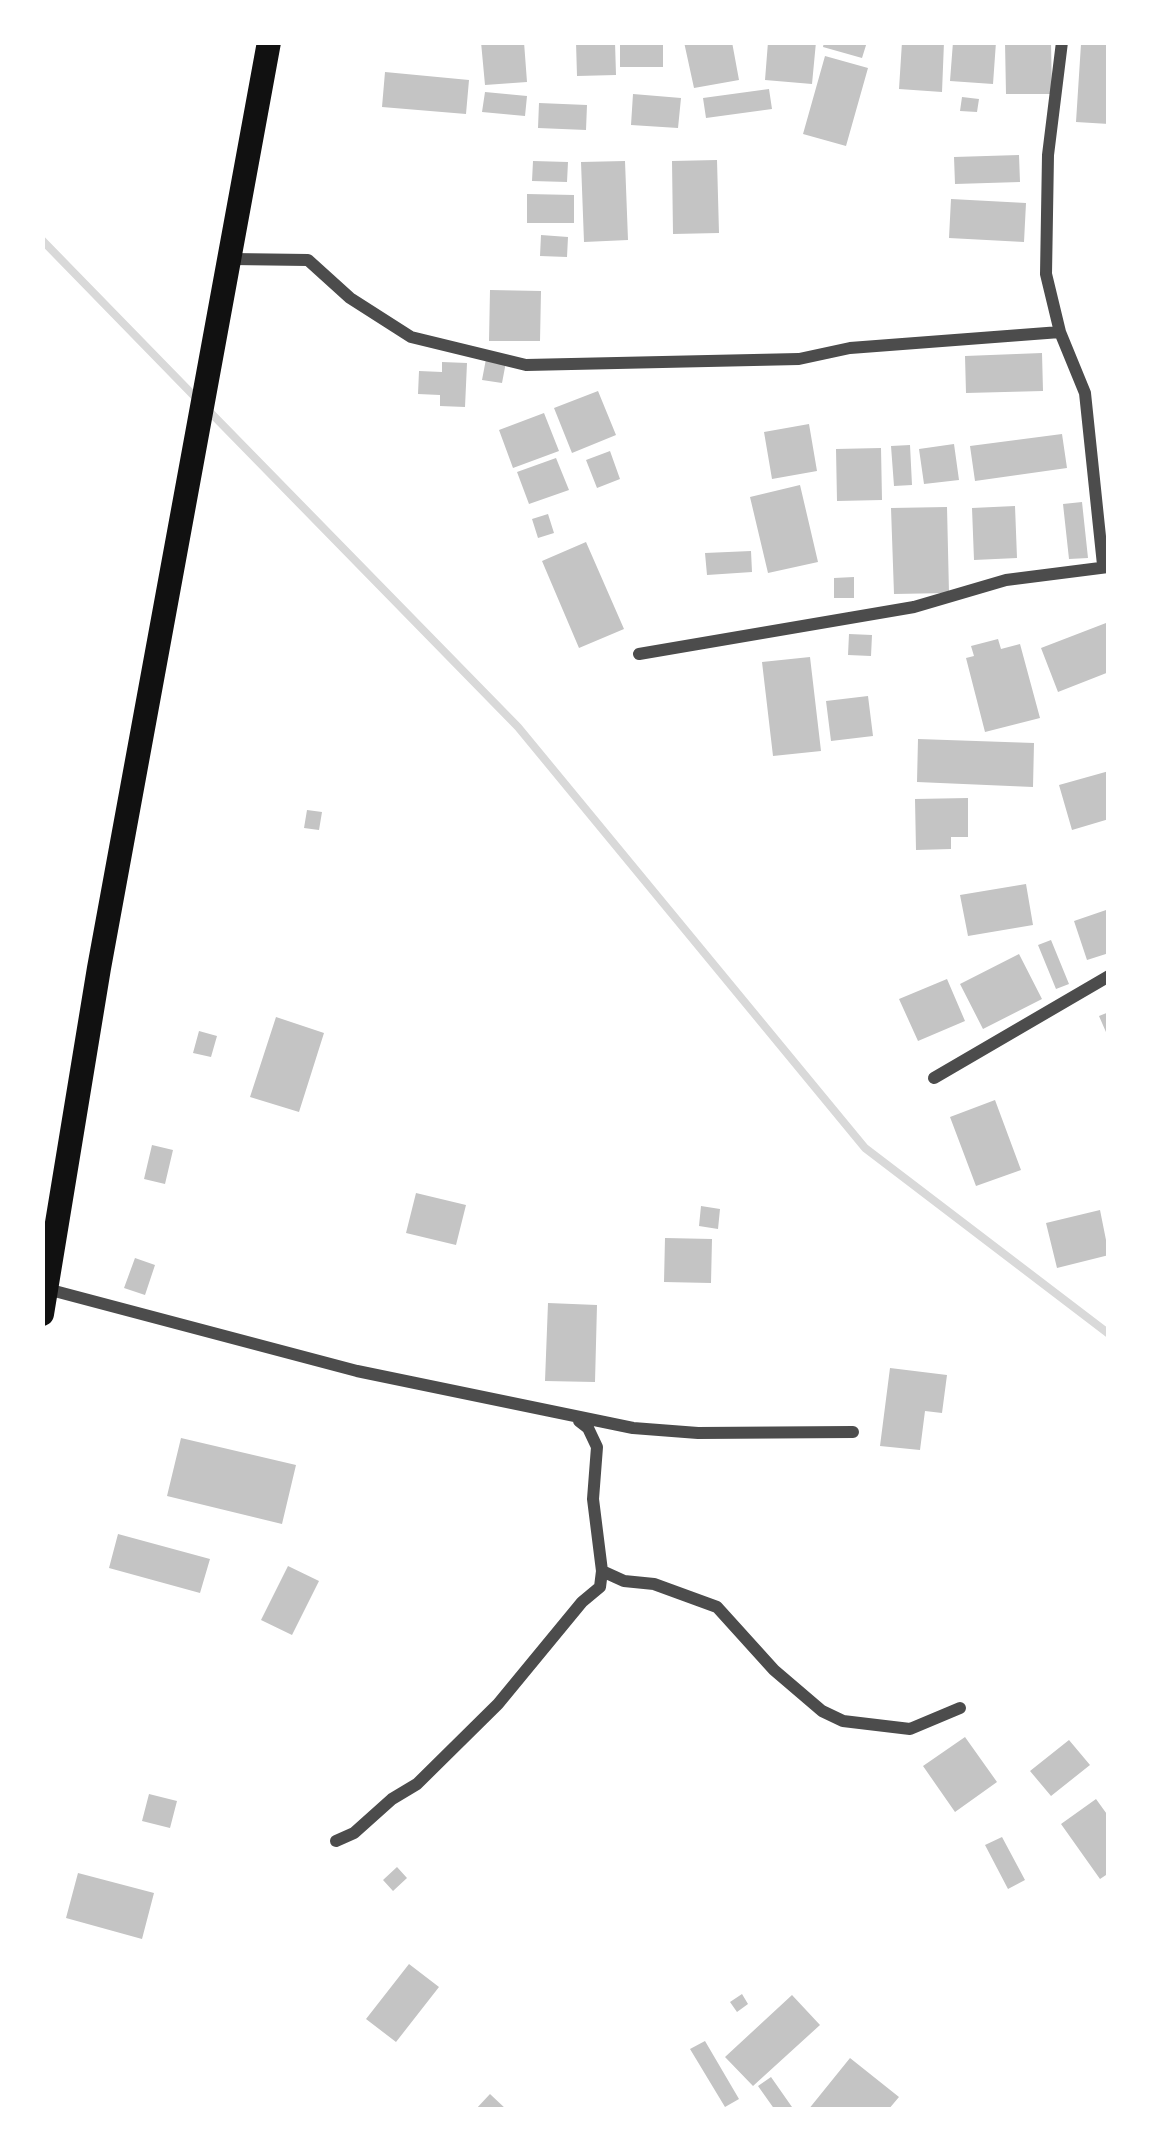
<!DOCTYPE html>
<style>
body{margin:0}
#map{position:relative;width:1151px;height:2152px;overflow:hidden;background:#fff;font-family:Ubuntu,sans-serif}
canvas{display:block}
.frame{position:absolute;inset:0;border:45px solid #fff;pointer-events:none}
</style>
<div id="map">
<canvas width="1151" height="2152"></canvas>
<div class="frame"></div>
</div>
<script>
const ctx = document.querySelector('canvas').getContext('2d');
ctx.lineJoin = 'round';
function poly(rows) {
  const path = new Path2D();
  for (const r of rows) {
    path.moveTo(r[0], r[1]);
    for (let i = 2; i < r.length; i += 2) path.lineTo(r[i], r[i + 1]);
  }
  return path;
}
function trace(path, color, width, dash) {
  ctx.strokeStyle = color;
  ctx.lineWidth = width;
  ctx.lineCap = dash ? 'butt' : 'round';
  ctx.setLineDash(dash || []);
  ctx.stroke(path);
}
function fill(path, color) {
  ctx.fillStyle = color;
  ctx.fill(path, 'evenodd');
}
trace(poly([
 [42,240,196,398],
 [207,409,518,727,865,1148,1109,1334]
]), '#d9d9d9', 8);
fill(poly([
 [481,42,524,42,527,82,485,85],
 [576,42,615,42,616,75,577,76],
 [620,42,663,42,663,67,620,67],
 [684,42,732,42,739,80,694,88],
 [768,42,816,42,812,84,765,80],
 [824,42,867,42,862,58,823,47],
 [902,42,944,42,942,92,899,89],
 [953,42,996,42,993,84,950,81],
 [1005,42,1051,42,1052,94,1006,94],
 [1081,44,1109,45,1109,124,1076,122],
 [825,56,868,68,846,146,803,134],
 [385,72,469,80,466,114,382,107],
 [769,89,772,109,706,118,703,98],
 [485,92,527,96,525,116,482,112],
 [633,94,681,98,678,128,631,125],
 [962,97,979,99,977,112,960,111],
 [539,103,587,105,586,130,538,128],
 [1019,155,1020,182,955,184,954,157],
 [717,160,719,233,673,234,672,161],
 [533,161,568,162,567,182,532,181],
 [625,161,628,240,584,242,581,162],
 [527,194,574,195,574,223,527,223],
 [951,199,1026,203,1024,242,949,238],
 [541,235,568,237,567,257,540,256],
 [490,290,541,291,540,341,489,341],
 [1042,353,1043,391,966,393,965,356],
 [486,359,506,362,502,383,482,380],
 [442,362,467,363,465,407,440,406,440,395,418,394,419,371,442,372],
 [598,391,616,435,572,453,554,408],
 [544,413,559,451,513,468,499,430],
 [809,424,817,471,772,479,764,432],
 [1062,434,1067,468,975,481,970,446],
 [954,444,959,480,924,484,919,449],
 [910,445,912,485,894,486,891,446],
 [881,448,882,500,837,501,836,449],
 [610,451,620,479,597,488,586,460],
 [556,458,569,490,529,504,517,472],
 [800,485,818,562,768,573,750,497],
 [1082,502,1088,558,1069,559,1063,504],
 [1015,506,1017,558,974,560,972,508],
 [947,507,949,593,894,594,891,508],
 [548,514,554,533,538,538,532,519],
 [586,542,624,629,579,648,542,561],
 [751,551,752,572,707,575,705,553],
 [854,577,854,598,834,598,834,578],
 [1106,623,1109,672,1058,692,1041,648],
 [849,634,872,635,871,656,848,655],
 [998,639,1001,649,1020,644,1040,718,985,732,966,658,974,656,971,646],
 [810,657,821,751,773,756,762,662],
 [868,696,873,736,831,741,826,701],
 [918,739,1034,743,1033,787,917,782],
 [1109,771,1109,819,1072,830,1059,785],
 [968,798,968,837,951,837,951,849,916,850,915,799],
 [307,810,322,812,319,830,304,828],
 [1026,884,1033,925,968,936,960,895],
 [1109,909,1109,953,1087,960,1074,921],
 [1051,940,1069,984,1056,989,1038,945],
 [1019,954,1042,999,983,1029,960,984],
 [947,979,965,1021,918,1041,899,999],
 [1109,1012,1109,1039,1099,1016],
 [276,1017,324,1033,299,1112,250,1097],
 [199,1031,217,1036,211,1057,193,1053],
 [995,1100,1021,1170,976,1186,950,1117],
 [152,1145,173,1150,165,1184,144,1179],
 [416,1193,466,1205,456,1245,406,1233],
 [701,1206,720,1209,718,1229,699,1226],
 [1100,1210,1109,1255,1057,1268,1046,1223],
 [665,1238,712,1239,711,1283,664,1282],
 [135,1258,155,1265,145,1295,124,1288],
 [548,1303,597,1305,595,1382,545,1381],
 [890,1368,947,1375,942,1413,925,1411,920,1450,880,1446],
 [181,1438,296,1465,282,1524,167,1496],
 [118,1534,210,1559,200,1593,109,1568],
 [288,1566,319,1581,292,1635,261,1620],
 [965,1737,997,1782,955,1812,923,1766],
 [1069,1740,1090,1765,1051,1796,1030,1771],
 [149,1794,177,1801,170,1828,142,1821],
 [1096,1799,1109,1817,1109,1873,1100,1879,1061,1824],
 [1002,1837,1025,1880,1008,1889,985,1845],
 [397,1867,407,1878,393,1891,383,1880],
 [78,1873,154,1893,142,1939,66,1918],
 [409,1964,439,1987,396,2042,366,2019],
 [742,1994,748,2004,737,2012,730,2002],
 [792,1995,820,2025,753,2086,725,2057],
 [705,2041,739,2099,725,2107,690,2049],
 [850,2058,899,2097,888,2110,808,2110],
 [771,2077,792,2107,789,2110,775,2110,758,2086],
 [490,2094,507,2110,475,2110]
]), '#c4c4c4');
trace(poly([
 [1062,42,1048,155,1046,274,1060,332,1085,393,1103,565],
 [232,259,308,260,350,298,411,337,526,365,799,359,850,348,1060,332],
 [639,654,914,607,1006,580,1108,567],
 [934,1078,1109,976],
 [47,1289,357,1371,633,1428,698,1433,853,1432],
 [579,1421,588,1428,597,1447,593,1499,602,1571,624,1581,654,1584,717,1607,774,1670,822,1711,843,1721,910,1729,960,1708],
 [336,1841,354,1833,392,1799,417,1784,498,1704,582,1602,600,1587,602,1571]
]), '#4c4c4c', 12);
trace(poly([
 [42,1314,99,968,269,42]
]), '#111', 24);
</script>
